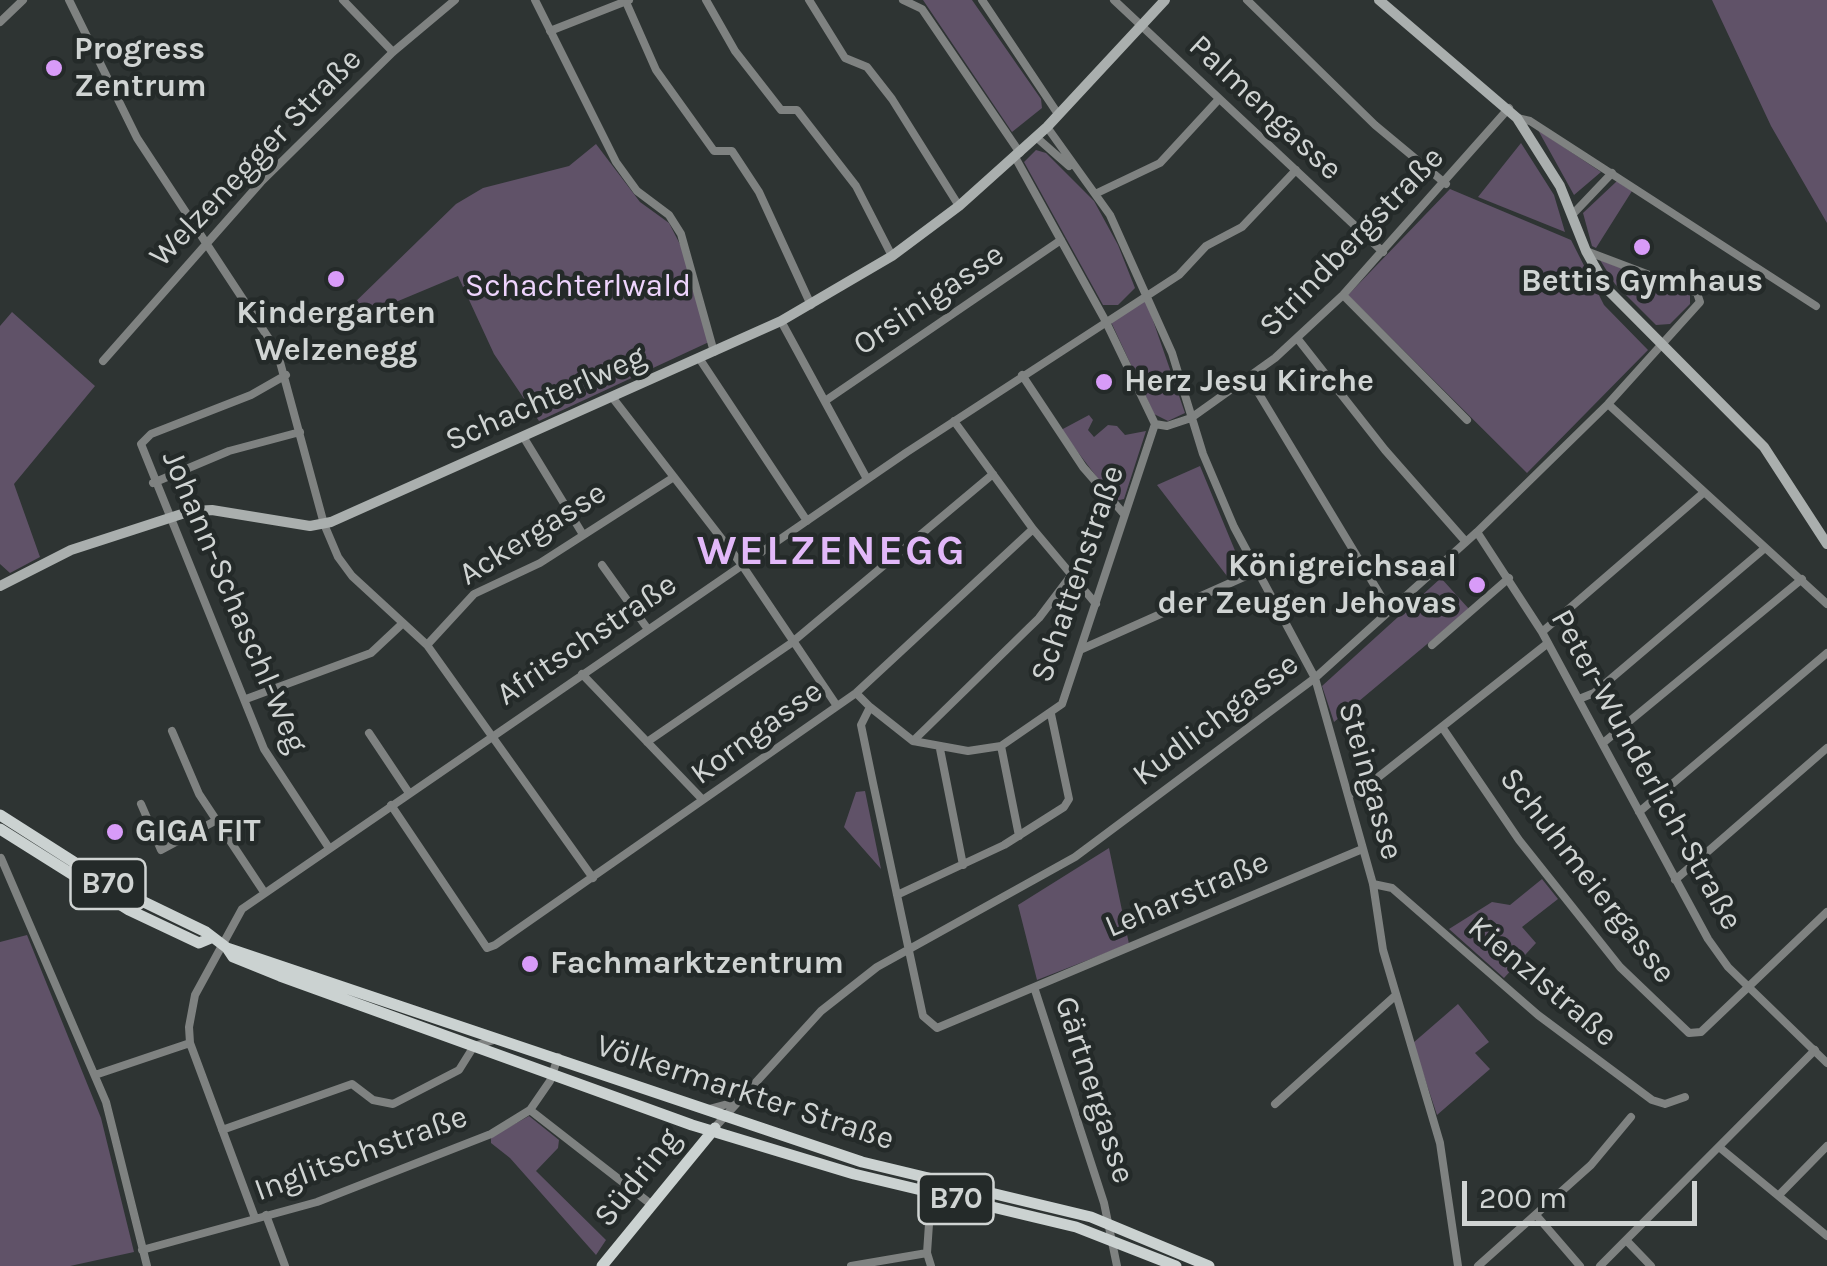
<!DOCTYPE html>
<meta charset="utf-8">
<style>
body{margin:0}
#map{position:relative;width:1827px;height:1266px;overflow:hidden;background:#2e3433;font-family:Karla,sans-serif}
canvas{display:block}
.scale{position:absolute;left:1462px;top:1181px;width:235px;height:45px;box-sizing:border-box;border:5px solid #d0d4d3;border-top:0;padding-left:12px;font-size:30px;line-height:35px;white-space:nowrap;color:#d0d4d3;-webkit-text-stroke:8px #242a29;paint-order:stroke}
</style>
<div id="map">
<canvas width="1827" height="1266"></canvas>
<div class="scale">200 m</div>
</div>
<script>
const ctx = document.querySelector('canvas').getContext('2d');
ctx.lineJoin = 'round';
function fill(path, color) {
  ctx.fillStyle = color;
  ctx.fill(path, 'evenodd');
}
function poly(rows) {
  const path = new Path2D();
  for (const r of rows) {
    path.moveTo(r[0], r[1]);
    for (let i = 2; i < r.length; i += 2) path.lineTo(r[i], r[i + 1]);
  }
  return path;
}
function trace(path, color, width, dash) {
  ctx.strokeStyle = color;
  ctx.lineWidth = width;
  ctx.lineCap = dash ? 'butt' : 'round';
  ctx.setLineDash(dash || []);
  ctx.stroke(path);
}
function label(font, color, halo, rows, align = 'center') {
  ctx.font = font + ' Karla,sans-serif';
  ctx.lineWidth = 9;
  ctx.setLineDash([]);
  ctx.textBaseline = 'middle';
  ctx.strokeStyle = halo;
  ctx.fillStyle = color;
  for (const [text, x, y, turn = 0] of rows) {
    ctx.save();
    ctx.translate(x, y);
    ctx.rotate((+turn || 0) * Math.PI / 180);
    ctx.textAlign = isNaN(turn) ? turn : align;
    if (halo) ctx.strokeText(text, 0, 0);
    ctx.fillText(text, 0, 0);
    ctx.restore();
  }
}
fill(poly([
 [923,0,972,0,1041,99,1042,108,1012,132],
 [1712,0,1827,0,1827,223,1771,126],
 [1538,130,1601,172,1574,195],
 [1521,143,1554,195,1565,232,1478,197],
 [596,144,640,202,669,223,683,250,709,342,539,421,494,354,458,276,360,317,349,308,456,204,483,188,569,166],
 [1036,150,1046,153,1094,201,1118,245,1135,288,1118,305,1103,305,1024,162],
 [1617,181,1632,191,1596,248,1592,246,1583,213],
 [1450,189,1571,240,1604,305,1648,350,1527,473,1348,295],
 [1600,260,1627,270,1624,278,1644,289,1667,285,1690,295,1690,304,1670,324,1656,325,1615,284],
 [1146,300,1185,413,1168,421,1154,414,1111,322],
 [12,312,95,386,14,484,40,557,10,573,0,564,0,326],
 [1089,415,1093,420,1088,430,1094,437,1108,425,1117,426,1125,435,1146,431,1124,499,1115,501,1061,430],
 [1200,466,1243,570,1230,580,1157,485],
 [1441,578,1469,609,1334,722,1322,686],
 [865,791,881,869,844,827,856,792],
 [1109,848,1129,944,1037,980,1018,905],
 [1542,879,1558,899,1522,927,1536,943,1504,978,1449,929,1492,902,1510,905],
 [27,935,101,1118,134,1252,70,1266,0,1266,0,942],
 [1458,1004,1489,1042,1475,1053,1490,1069,1437,1115,1413,1043],
 [529,1116,559,1140,558,1148,536,1171,606,1240,596,1255,510,1158,491,1143,491,1137]
]), '#605268');
trace(poly([
 [69,0,137,138,277,351,324,524,338,557,352,576,427,645,593,878],
 [343,0,393,52],
 [535,0,616,162,637,191,669,215,681,234,714,352],
 [706,0,735,51,781,110,797,110,856,186,892,256],
 [809,0,845,58,867,67,892,99,959,206],
 [903,0,922,9,1020,153],
 [982,0,1058,114],
 [1114,0,1383,252],
 [1247,0,1375,125,1446,184],
 [626,2,656,70,714,151,732,151,759,192,811,305],
 [0,22,23,0],
 [550,31,629,0],
 [1517,118,1530,121,1816,306],
 [1047,127,1110,215,1172,353,1203,454,1234,527,1315,678,1373,884,1383,950,1440,1143,1458,1266],
 [1036,137,1069,166],
 [1015,157,1105,320,1155,424,1167,426,1191,418,1275,358,1343,295,1509,108],
 [1095,194,1160,163,1219,99],
 [1572,215,1612,173],
 [1343,295,1467,420],
 [781,321,867,479],
 [1297,338,1385,450,1466,542],
 [699,358,807,521],
 [103,361,261,182,393,52,455,0],
 [286,375,251,395,151,434,141,444,264,749,329,848],
 [1022,375,1083,467,1124,514],
 [1250,379,1390,611],
 [612,397,742,565,837,706],
 [825,401,1061,240],
 [1608,404,1827,604],
 [954,421,1033,529,1096,604],
 [524,438,582,533],
 [153,483,229,451,300,432],
 [1477,532,1542,632,1708,939,1728,967,1827,1063],
 [602,565,647,628],
 [1542,632,1702,494],
 [427,645,474,594,540,563,674,477],
 [1432,645,1509,578],
 [1082,649,1255,572],
 [582,674,701,798],
 [856,693,870,707,861,725,873,783,923,1016,937,1028,1360,850],
 [246,699,371,653,403,623],
 [1579,699,1594,693,1765,548],
 [870,707,913,741,968,751,1001,746,1062,704,1155,424],
 [1442,727,1519,840,1620,967,1689,1033,1701,1032,1827,912],
 [172,731,199,794,264,892],
 [369,733,409,793],
 [913,741,1039,618,1070,577],
 [647,742,790,644,993,474],
 [1603,743,1802,579],
 [1001,746,1019,836],
 [940,749,963,865],
 [1348,795,1362,790,1548,643],
 [141,804,161,850,215,821],
 [391,805,487,948,495,945,856,693,1033,529],
 [1639,812,1827,653],
 [1,858,106,1102,147,1266],
 [1675,880,1827,748],
 [1373,884,1392,888,1538,1015,1652,1100,1665,1104,1685,1097],
 [897,895,1004,845,1064,807,1069,799,1051,714],
 [1034,987,1104,1203,1117,1266],
 [95,1075,190,1043],
 [1275,1104,1396,995],
 [709,1109,739,1101],
 [530,1110,652,1205],
 [717,1125,821,1011,877,967,1075,857,1315,678,1477,532,1608,404,1700,302,1697,293,1586,251],
 [222,1130,352,1084,373,1100,393,1104,459,1070,474,1046,494,1040],
 [1719,1147,1827,1236],
 [1780,1194,1827,1146],
 [266,1215,285,1266],
 [1536,1215,1580,1266],
 [255,1218,190,1043,189,1027,195,995,242,909,907,452,1179,275,1206,246,1242,227,1296,170],
 [1626,1240,1651,1266],
 [142,1250,317,1202,491,1134,530,1110,550,1081,558,1057],
 [851,1266,927,1253],
 [931,1266,927,1253,932,1180],
 [1478,1266,1591,1165,1631,1117],
 [1600,1266,1815,1050]
]), '#7f8281', 8);
trace(poly([
 [1379,0,1517,118,1560,186,1586,251,1608,290,1764,447,1827,544],
 [0,586,71,550,191,511,212,510,310,526,331,522,781,321,892,256,959,206,1047,127,1165,0]
]), '#aaafae', 10);
trace(poly([
 [0,815,113,887,206,932,227,948,862,1162,1091,1217,1209,1266],
 [0,829,129,910,199,943,211,938],
 [227,948,233,957,280,976,692,1125,854,1174,1076,1227,1176,1266],
 [602,1266,715,1128]
]), '#cbd2d1', 11);
for (const [x, y, r, color] of [
 [54,68,10,"#d89bf8"],
 [1642,247,10,"#d89bf8"],
 [336,279,10,"#d89bf8"],
 [1104,382,10,"#d89bf8"],
 [1477,585,10,"#d89bf8"],
 [115,832,10,"#d89bf8"],
 [530,964,10,"#d89bf8"]
]) {
  const dot = new Path2D();
  dot.arc(x, y, r, 0, 2 * Math.PI);
  ctx.fillStyle = color;
  ctx.fill(dot);
  trace(dot, '#242a29', 4);
}
for (const [x, y, w] of [
 [108,884,75],
 [956,1199,75]
]) {
  const box = new Path2D();
  box.roundRect(x - w / 2, y - 25, w, 50, 8);
  ctx.fillStyle = '#242a29';
  ctx.fill(box);
  trace(box, '#d0d4d3', 2.5);
}
label('bold 30px', '#d0d4d3', null, [
 ["B70",108,884],
 ["B70",956,1199]
]);
label('bold 32px', '#d0d4d3', '#242a29', [
 ["Progress",74,50],
 ["Zentrum",74,87],
 ["Bettis Gymhaus",1642,282,"center"],
 ["Kindergarten",336,314,"center"],
 ["Welzenegg",336,351,"center"],
 ["Herz Jesu Kirche",1124,382],
 ["Königreichsaal",1457,567,"right"],
 ["der Zeugen Jehovas",1457,604,"right"],
 ["GIGA FIT",135,832],
 ["Fachmarktzentrum",550,964]
], 'left');
label('32px', '#d0d4d3', '#242a29', [
 ["Palmengasse",1265,108,43],
 ["Welzenegger Straße",256,158,-46],
 ["Strindbergstraße",1352,242,-46],
 ["Orsinigasse",929,300,-34],
 ["Schachterlweg",546,399,-24],
 ["Ackergasse",533,534,-32],
 ["Schattenstraße",1078,574,-71],
 ["Johann-Schaschl-Weg",234,602,67],
 ["Afritschstraße",587,640,-34],
 ["Kudlichgasse",1216,720,-37],
 ["Korngasse",757,733,-36],
 ["Peter-Wunderlich-Straße",1646,770,61],
 ["Steingasse",1370,781,74],
 ["Schuhmeiergasse",1587,876,52],
 ["Leharstraße",1187,895,-23],
 ["Kienzlstraße",1542,982,40],
 ["Gärtnergasse",1094,1090,72],
 ["Völkermarkter Straße",745,1093,18],
 ["Inglitschstraße",361,1154,-20],
 ["Südring",638,1178,-51]
]);
label('32px', '#eed4fd', '#242a29', [
 ["Schachterlwald",578,287]
]);
ctx.letterSpacing = '2.5px';
label('bold 42px', '#e2b8f9', '#242a29', [
 ["WELZENEGG",832,552]
]);
ctx.letterSpacing = '0px';
</script>
